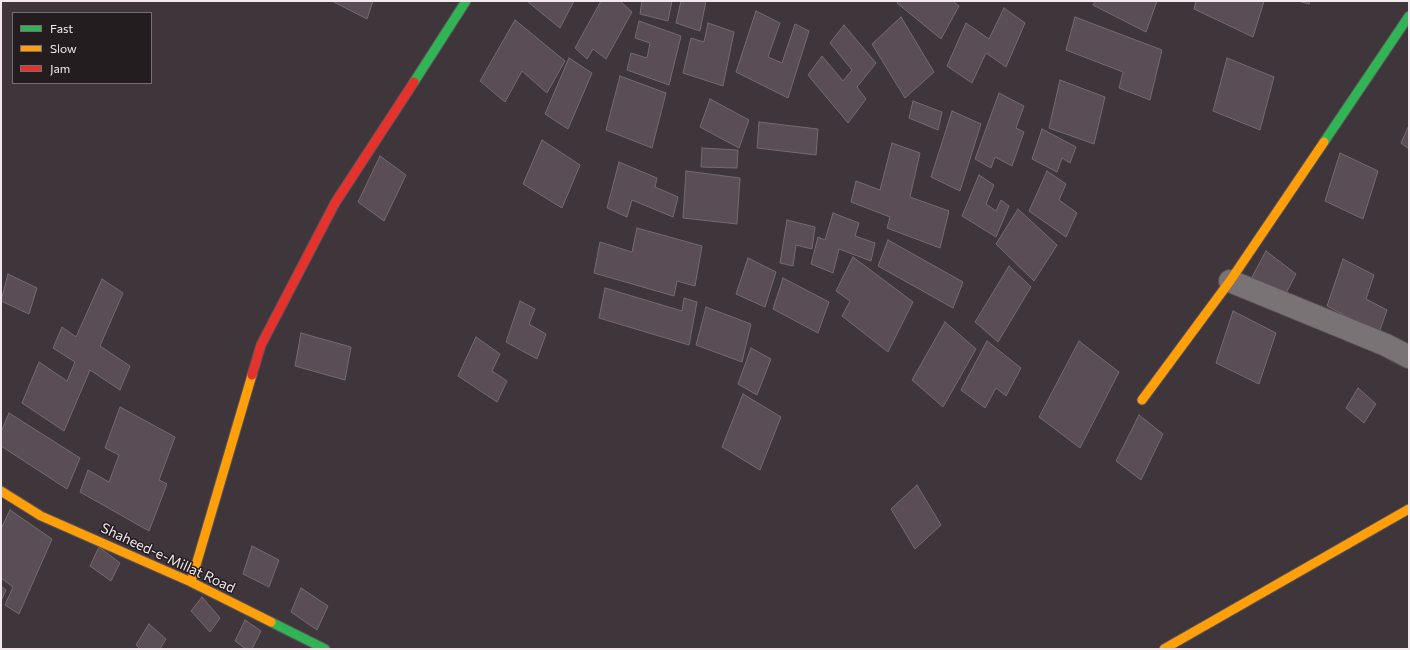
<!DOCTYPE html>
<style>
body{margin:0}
#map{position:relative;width:1410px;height:650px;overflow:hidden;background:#3e363a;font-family:Commissioner,sans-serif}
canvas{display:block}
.frame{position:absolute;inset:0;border:2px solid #f2e8ed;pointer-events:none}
.legend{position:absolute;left:12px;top:12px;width:140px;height:72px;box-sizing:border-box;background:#241d20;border:1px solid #766e72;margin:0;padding:5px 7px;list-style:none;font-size:12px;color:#f2e8ed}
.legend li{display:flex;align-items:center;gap:8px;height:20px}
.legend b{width:20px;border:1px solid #766e72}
</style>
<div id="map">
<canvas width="1410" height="650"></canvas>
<div class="frame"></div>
<ul class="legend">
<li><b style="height:5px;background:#30b455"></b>Fast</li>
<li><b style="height:5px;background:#ff9f0a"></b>Slow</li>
<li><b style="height:5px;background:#e5322d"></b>Jam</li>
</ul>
</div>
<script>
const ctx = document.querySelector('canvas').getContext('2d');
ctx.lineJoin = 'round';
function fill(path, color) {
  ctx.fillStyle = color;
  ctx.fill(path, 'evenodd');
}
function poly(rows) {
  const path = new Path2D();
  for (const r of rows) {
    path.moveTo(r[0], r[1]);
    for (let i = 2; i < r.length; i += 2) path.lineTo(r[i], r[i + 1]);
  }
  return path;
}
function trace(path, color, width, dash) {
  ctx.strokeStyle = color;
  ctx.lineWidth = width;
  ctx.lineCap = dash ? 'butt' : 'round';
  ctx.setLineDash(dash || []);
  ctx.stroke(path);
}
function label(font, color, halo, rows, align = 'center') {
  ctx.font = font + ' Commissioner,sans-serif';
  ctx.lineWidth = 3;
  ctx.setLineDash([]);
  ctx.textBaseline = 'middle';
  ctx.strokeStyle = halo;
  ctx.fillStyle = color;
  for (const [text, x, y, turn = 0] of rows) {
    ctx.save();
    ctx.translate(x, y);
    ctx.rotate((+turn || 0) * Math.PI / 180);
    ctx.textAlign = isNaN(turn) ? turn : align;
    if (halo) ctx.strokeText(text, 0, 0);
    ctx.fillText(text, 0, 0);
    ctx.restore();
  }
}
const building = poly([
 [332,1,373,1,367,19,332,1],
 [529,1,574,1,560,28,528,2,529,1],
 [601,1,620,1,632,12,606,59,593,49,587,59,575,48,601,1],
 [642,1,672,1,668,21,640,14,642,1],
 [681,1,706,1,700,31,676,23,681,1],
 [898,1,953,1,959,6,941,39,897,3,898,1],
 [1095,1,1157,1,1146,32,1093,5,1095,1],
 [1196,1,1264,1,1253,37,1194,9,1196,1],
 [1298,1,1310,1,1309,4,1298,1],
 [1004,8,1025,23,1006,67,986,53,972,83,947,66,966,23,989,39,1004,8],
 [756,11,780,23,768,57,782,63,795,24,809,31,788,98,736,72,756,11],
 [901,17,934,72,905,98,872,44,901,17],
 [1075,17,1162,50,1150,100,1119,88,1123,72,1066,50,1075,17],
 [515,20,565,61,547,93,522,71,505,102,480,81,515,20],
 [639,21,681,36,669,85,627,70,631,53,647,58,650,43,635,38,639,21],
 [708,23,734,32,723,86,683,73,691,38,704,42,708,23],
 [844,25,876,63,857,87,866,99,848,123,808,75,822,56,843,81,852,70,830,43,844,25],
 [569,58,592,73,568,129,545,114,569,58],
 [1227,58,1274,77,1260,130,1213,111,1227,58],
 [620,76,666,93,652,148,606,130,620,76],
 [1060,80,1105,97,1094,144,1049,128,1060,80],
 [999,93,1024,106,1016,128,1024,132,1012,166,995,157,991,168,975,159,999,93],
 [710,99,749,120,739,148,700,127,710,99],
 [913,101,942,112,938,130,909,118,913,101],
 [952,111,981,124,960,191,931,177,952,111],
 [759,122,818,129,816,155,757,148,759,122],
 [1409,125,1409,149,1401,143,1409,125],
 [1042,129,1076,147,1070,163,1062,158,1057,172,1032,159,1042,129],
 [542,140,580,165,562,208,523,184,542,140],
 [892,143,920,153,910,197,949,211,940,248,887,228,890,217,851,202,856,181,880,190,892,143],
 [702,148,738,150,737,168,701,167,702,148],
 [1340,153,1378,171,1363,219,1325,201,1340,153],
 [380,156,406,175,384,221,358,202,380,156],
 [619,162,657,178,655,187,678,197,673,217,632,200,627,217,607,208,619,162],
 [686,171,740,178,737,224,683,218,686,171],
 [1047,171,1066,184,1059,200,1077,213,1066,237,1029,211,1047,171],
 [979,175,994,185,986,204,996,211,1001,200,1009,206,996,237,962,216,979,175],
 [1018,209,1057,245,1034,281,996,244,1018,209],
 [833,213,859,223,855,236,875,243,871,261,839,249,833,273,811,264,818,237,825,240,833,213],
 [787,220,815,227,812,249,796,245,793,266,780,263,787,220],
 [637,228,702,246,695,286,677,281,674,296,594,273,600,242,632,252,637,228],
 [888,240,963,282,953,308,878,266,888,240],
 [1266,251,1296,274,1282,301,1252,277,1266,251],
 [853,257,913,302,888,352,842,316,850,301,836,291,853,257],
 [748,258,776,272,765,307,736,294,748,258],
 [1343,259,1374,275,1366,299,1387,310,1379,333,1327,306,1343,259],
 [1009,266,1031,287,998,342,975,322,1009,266],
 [8,274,37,288,29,314,1,301,8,274],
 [783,278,829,302,818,333,773,309,783,278],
 [102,279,123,293,100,346,130,366,120,390,90,370,64,431,22,403,39,362,67,381,75,362,53,348,62,327,76,337,102,279],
 [605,288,682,311,684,298,697,302,689,345,599,318,605,288],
 [520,301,535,309,529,324,546,334,537,359,506,342,520,301],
 [706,307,751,324,742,362,696,345,706,307],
 [1233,311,1276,333,1259,384,1216,363,1233,311],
 [945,322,976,349,943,407,912,380,945,322],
 [301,333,351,347,345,380,295,366,301,333],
 [476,337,500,354,492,371,507,381,497,402,458,376,476,337],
 [987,341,1021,368,1006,396,996,388,985,408,961,390,987,341],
 [1079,341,1119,372,1080,448,1039,417,1079,341],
 [751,348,771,359,757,395,738,384,751,348],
 [1358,388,1376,404,1364,423,1346,408,1358,388],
 [743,394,781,417,760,470,722,447,743,394],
 [120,407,175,437,159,480,167,484,149,531,80,492,88,470,109,482,119,455,105,448,120,407],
 [9,413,80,458,67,489,1,446,1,432,9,413],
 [1139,415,1163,434,1141,480,1116,461,1139,415],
 [917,485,941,525,915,549,891,509,917,485],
 [10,510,52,539,19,614,5,605,13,587,1,578,1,529,10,510],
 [252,546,279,560,269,587,243,574,252,546],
 [99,547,120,563,111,581,90,566,99,547],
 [1,586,6,590,1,601,1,586],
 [301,588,328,606,317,630,291,612,301,588],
 [202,597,220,618,210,632,191,611,202,597],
 [245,620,261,631,252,649,246,649,235,641,245,620],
 [149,624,166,639,160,649,140,649,136,645,149,624]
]);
fill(building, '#5b4d55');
trace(building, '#726c6f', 1);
const street = poly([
 [1230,281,1386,345,1409,357]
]);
const fast = poly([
 [414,82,466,1],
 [1324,142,1409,16],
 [271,622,325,649]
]);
const slow = poly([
 [1142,400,1230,281,1324,142],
 [1,491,41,516,191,582,271,622],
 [191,582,252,375],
 [1164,649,1409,509]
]);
const jam = poly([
 [252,375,261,345,335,203,414,82]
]);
trace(street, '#5b5357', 24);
trace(fast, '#5b5357', 11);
trace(slow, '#5b5357', 11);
trace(jam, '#5b5357', 11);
trace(street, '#797376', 22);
trace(fast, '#30b455', 9);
trace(slow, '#ff9f0a', 9);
trace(jam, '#e5322d', 9);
label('14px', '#f2e8ed', '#241d20', [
 ["Shaheed-e-Millat Road",168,558,25]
]);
</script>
